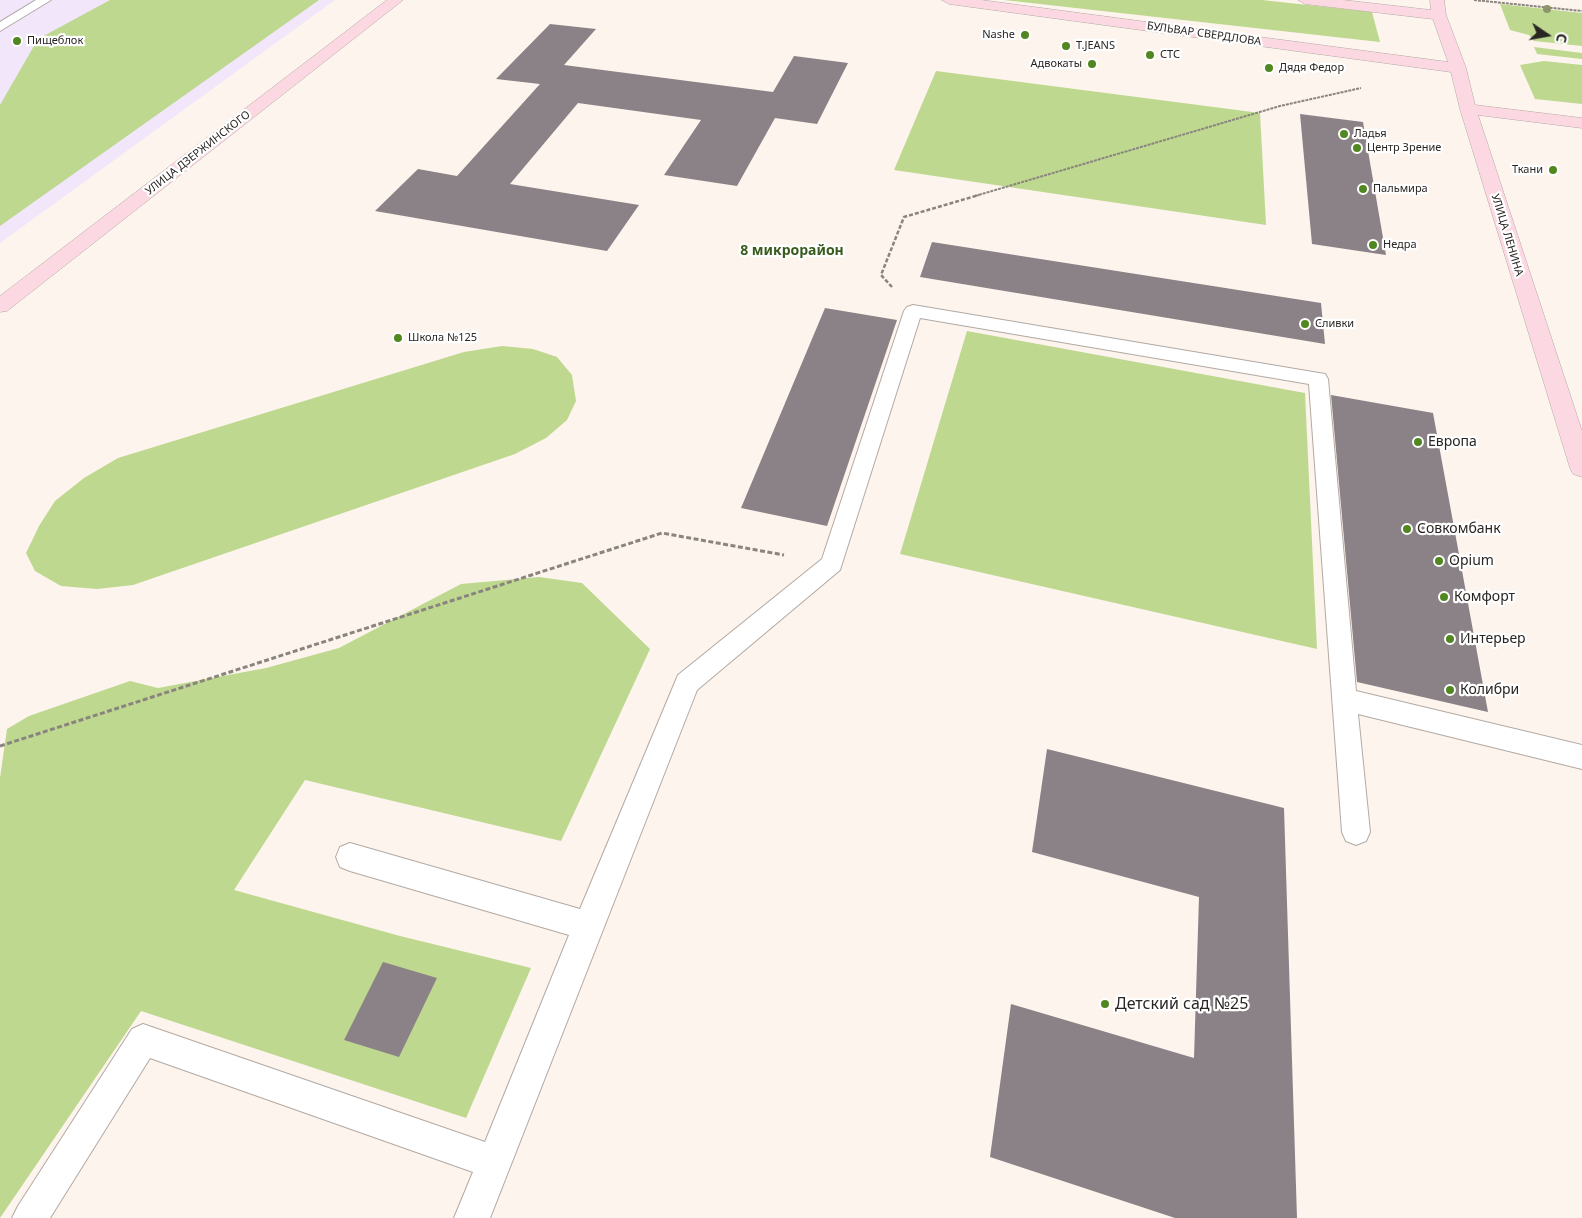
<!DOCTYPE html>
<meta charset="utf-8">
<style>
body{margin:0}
#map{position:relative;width:1582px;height:1218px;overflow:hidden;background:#fdf4ed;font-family:"Noto Sans",sans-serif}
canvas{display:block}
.north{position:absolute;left:1522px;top:10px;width:50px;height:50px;-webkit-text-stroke:4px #fff;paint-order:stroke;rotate:102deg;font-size:14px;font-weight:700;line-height:20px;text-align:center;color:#292523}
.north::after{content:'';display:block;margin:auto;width:18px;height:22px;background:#292523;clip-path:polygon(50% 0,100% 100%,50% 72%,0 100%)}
</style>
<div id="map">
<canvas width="1582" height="1218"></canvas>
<div class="north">С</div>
</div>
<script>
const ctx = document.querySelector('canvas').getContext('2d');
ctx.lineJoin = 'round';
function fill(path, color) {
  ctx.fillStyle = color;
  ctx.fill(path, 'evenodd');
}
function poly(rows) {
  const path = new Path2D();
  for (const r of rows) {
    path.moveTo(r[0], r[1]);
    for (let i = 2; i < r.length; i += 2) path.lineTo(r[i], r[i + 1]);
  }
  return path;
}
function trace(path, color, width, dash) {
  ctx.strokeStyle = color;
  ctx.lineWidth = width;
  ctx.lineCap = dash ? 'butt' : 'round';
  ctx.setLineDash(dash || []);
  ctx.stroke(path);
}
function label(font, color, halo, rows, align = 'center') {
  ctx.font = font + ' "Noto Sans",sans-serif';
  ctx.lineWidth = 4.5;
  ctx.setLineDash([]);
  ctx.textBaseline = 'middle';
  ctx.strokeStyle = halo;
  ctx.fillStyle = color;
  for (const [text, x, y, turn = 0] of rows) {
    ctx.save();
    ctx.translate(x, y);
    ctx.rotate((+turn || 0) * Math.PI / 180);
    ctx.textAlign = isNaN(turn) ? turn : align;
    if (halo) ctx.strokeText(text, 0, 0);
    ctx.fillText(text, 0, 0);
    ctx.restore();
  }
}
fill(poly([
 [0,0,335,0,0,243]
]), '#f2e6fb');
fill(poly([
 [110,0,319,0,0,226,0,105,38,39],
 [1004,0,1262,0,1372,12,1380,42],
 [1500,4,1582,13,1582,46,1534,41,1529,35,1510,30],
 [1534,47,1582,53,1582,59,1537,54],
 [1544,61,1582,65,1582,104,1535,99,1520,65],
 [936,71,1260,113,1266,225,894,170],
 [967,331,1305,393,1317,649,900,554],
 [502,346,533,349,557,357,572,375,576,401,567,420,546,438,515,454,133,585,97,589,61,586,35,571,26,553,39,526,55,501,84,478,118,458,464,352],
 [539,577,582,583,650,649,561,841,305,780,234,890,400,936,531,968,466,1118,141,1011,0,1218,0,778,7,729,29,716,130,681,158,688,266,668,339,648,461,584]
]), '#bed88f');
fill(poly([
 [550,24,596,29,564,65,773,92,794,56,848,63,817,124,775,118,737,186,664,175,701,120,578,103,510,184,639,205,607,251,375,211,418,169,457,176,540,84,496,79],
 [1300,114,1363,122,1386,255,1312,244],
 [932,242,1321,303,1325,344,920,277],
 [825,308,897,320,827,526,741,508],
 [1331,395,1433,413,1488,712,1357,682],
 [1047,749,1284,808,1297,1218,1175,1218,990,1157,1011,1004,1194,1058,1199,897,1032,852],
 [383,962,437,978,399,1057,344,1040]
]), '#8b8287');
const lane = poly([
 [36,0,51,0,0,31,0,22,36,0],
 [913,305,1325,374,1328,379,1356,691,1582,745,1582,769,1358,714,1370,832,1366,841,1356,845,1346,841,1342,832,1309,384,920,318,840,570,697,690,490,1218,454,1218,473,1172,150,1058,50,1218,12,1218,18,1206,132,1029,143,1024,485,1142,569,935,350,871,340,867,336,857,340,847,350,843,580,909,678,675,822,559,904,311,907,307,913,305]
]);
const secondary = poly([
 [387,0,403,0,7,311,0,312,0,296,387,0],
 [942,0,981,0,1448,62,1433,19,1305,4,1298,0,1343,0,1431,10,1430,0,1444,0,1446,15,1466,68,1475,105,1582,118,1582,128,1478,115,1582,431,1582,477,1573,474,1570,468,1460,109,1451,72,949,4,942,0]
]);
trace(lane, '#b2a9a3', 2);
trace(secondary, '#b2a9a3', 1);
trace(poly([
 [1474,0,1582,11],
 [975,196,1280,106,1361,88]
]), '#8a847f', 2, [3, 1]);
trace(poly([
 [892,287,881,275,904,217,979,195]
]), '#8a847f', 2.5, [4, 2]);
trace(poly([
 [0,746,662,533,784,555]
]), '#8a847f', 3, [5, 2.5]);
fill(lane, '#fff');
fill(secondary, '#fcd8e2');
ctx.fillStyle = '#8e946e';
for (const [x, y] of [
 [1547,9]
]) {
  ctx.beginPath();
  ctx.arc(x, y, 4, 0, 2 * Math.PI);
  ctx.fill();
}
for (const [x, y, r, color] of [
 [1025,35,5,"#518721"],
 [17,41,5,"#518721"],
 [1066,46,5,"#518721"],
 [1150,55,5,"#518721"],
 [1092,64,5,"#518721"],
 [1269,68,5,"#518721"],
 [1344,134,5,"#518721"],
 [1357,148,5,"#518721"],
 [1553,170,5,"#518721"],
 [1363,189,5,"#518721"],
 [1373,245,5,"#518721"],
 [1305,324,5,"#518721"],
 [398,338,5,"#518721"],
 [1418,442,5,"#518721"],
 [1407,529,5,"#518721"],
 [1439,561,5,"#518721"],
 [1444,597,5,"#518721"],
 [1450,639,5,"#518721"],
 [1450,690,5,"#518721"],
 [1105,1004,5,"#518721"]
]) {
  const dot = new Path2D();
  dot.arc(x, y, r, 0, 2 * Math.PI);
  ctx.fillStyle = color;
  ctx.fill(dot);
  trace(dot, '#fff', 2);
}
label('11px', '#292523', '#fff', [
 ["БУЛЬВАР СВЕРДЛОВА",1204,34,8],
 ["УЛИЦА ДЗЕРЖИНСКОГО",198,153,-38],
 ["УЛИЦА ЛЕНИНА",1507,235,73]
]);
label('11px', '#292523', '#fff', [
 ["Nashe",1015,35,"right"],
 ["Пищеблок",27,41],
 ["T.JEANS",1076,46],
 ["СТС",1160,55],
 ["Адвокаты",1082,64,"right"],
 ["Дядя Федор",1279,68],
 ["Ладья",1354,134],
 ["Центр Зрение",1367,148],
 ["Ткани",1543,170,"right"],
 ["Пальмира",1373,189],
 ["Недра",1383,245],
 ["Сливки",1315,324],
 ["Школа №125",408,338]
], 'left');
label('bold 14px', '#385b1c', '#fff', [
 ["8 микрорайон",792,251]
]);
label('14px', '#292523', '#fff', [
 ["Европа",1428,442],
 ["Совкомбанк",1417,529],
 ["Opium",1449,561],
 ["Комфорт",1454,597],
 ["Интерьер",1460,639],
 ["Колибри",1460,690]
], 'left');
label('16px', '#292523', '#fff', [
 ["Детский сад №25",1115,1004]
], 'left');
</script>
